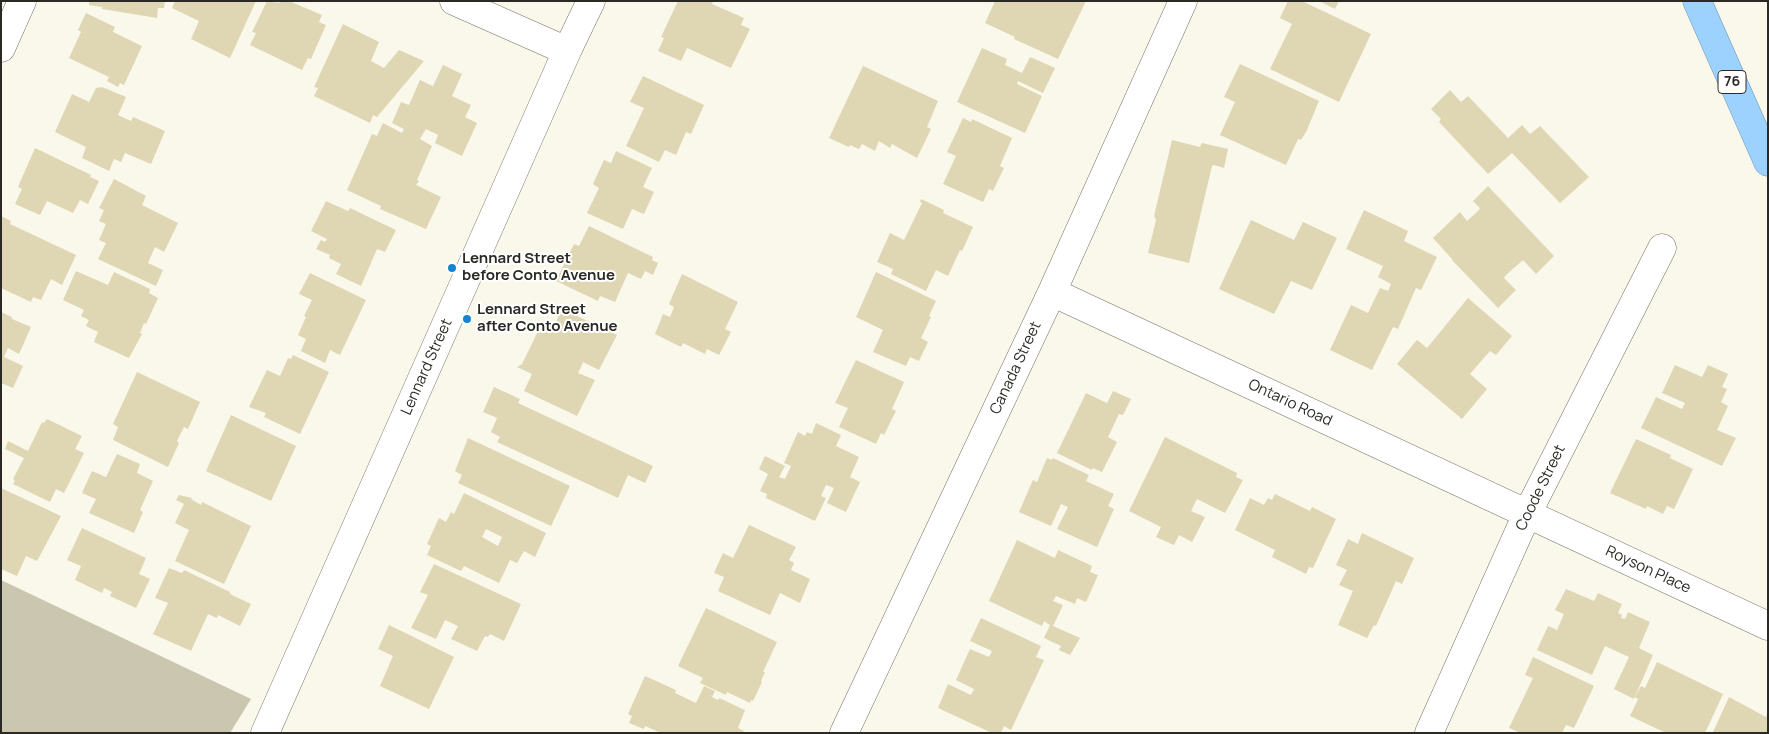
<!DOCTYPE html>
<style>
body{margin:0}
#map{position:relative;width:1769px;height:734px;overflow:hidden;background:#faf7eb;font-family:Manrope,sans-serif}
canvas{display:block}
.frame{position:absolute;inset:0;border:2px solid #2a2924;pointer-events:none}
</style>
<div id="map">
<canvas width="1769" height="734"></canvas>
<div class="frame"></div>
</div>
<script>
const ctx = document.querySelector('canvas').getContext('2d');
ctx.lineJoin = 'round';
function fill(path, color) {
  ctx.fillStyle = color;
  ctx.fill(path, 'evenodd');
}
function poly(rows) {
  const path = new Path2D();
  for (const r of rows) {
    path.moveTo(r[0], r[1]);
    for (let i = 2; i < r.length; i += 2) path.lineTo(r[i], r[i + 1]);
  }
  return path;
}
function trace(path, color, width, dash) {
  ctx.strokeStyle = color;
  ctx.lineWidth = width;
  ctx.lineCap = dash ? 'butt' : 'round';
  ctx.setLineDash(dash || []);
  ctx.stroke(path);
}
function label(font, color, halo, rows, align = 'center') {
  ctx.font = font + ' Manrope,sans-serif';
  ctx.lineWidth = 4;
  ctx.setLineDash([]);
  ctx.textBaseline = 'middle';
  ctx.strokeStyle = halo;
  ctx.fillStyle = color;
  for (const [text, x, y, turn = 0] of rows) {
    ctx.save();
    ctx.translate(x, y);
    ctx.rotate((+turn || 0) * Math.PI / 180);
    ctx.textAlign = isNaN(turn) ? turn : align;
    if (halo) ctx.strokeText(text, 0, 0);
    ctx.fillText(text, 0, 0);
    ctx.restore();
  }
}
fill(poly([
 [1,580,251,699,230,733,1,733]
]), '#cbc6b0');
fill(poly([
 [89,1,165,1,164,8,158,8,157,18,102,9,102,7,89,5],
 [175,1,256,1,230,58,191,39,199,21,172,8],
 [267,1,279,3,280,1,289,1,322,15,319,22,326,25,311,59,308,58,302,70,250,45,256,33,252,32],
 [678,1,713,1,712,4,744,18,741,25,750,29,731,68,687,48,681,61,658,51,664,38,661,37],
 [995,1,1086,1,1058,59,1014,39,1015,37,985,23],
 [1288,1,1302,1,1371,34,1339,102,1270,69,1292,24,1280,18],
 [1319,1,1339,1,1335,9],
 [86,13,115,27,113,32,142,46,124,85,120,83,118,87,107,81,109,77,69,58,81,32,78,30],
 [343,24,379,42,371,61,384,68,399,50,424,61,377,117,373,115,370,123,314,96,318,88,314,87],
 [982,48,1007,59,1005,65,1022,73,1030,57,1055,68,1043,93,1018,81,1017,84,1042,96,1025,133,957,102],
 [1240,64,1319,101,1306,132,1301,140,1298,139,1286,165,1220,135,1235,102,1224,97],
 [443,65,462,74,452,96,471,105,465,117,477,123,462,156,435,143,438,135,426,129,421,137,420,139,432,146,417,180,419,181,416,185,441,197,426,229,380,209,381,206,347,190,372,134,377,136,383,123,402,133,404,129,392,123,401,102,409,105,420,80,433,86],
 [863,66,938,101,927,127,931,129,917,158,892,144,890,148,879,141,875,151,862,144,859,149,850,145,849,147,829,138],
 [643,76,704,105,691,134,686,132,676,155,665,150,659,162,626,146,644,108,630,102],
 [102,87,126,97,118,115,131,121,133,117,165,131,151,164,125,153,121,162,114,159,109,171,82,158,86,147,55,132,72,94,89,102,96,88],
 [1450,90,1461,102,1468,96,1508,138,1522,125,1530,134,1540,126,1589,177,1560,203,1512,153,1488,174,1439,122,1441,119,1431,109],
 [963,118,971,122,972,119,1012,138,1000,166,1004,168,993,191,989,189,983,202,943,184,956,156,947,152],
 [1172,140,1200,147,1202,143,1228,149,1224,168,1214,165,1212,166,1189,263,1148,253,1156,220,1154,216],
 [35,148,91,175,90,177,99,181,88,204,80,200,73,213,47,201,40,215,15,204,22,189,18,187],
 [616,151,652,168,643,187,654,192,644,214,632,209,623,229,587,213,599,188,593,184,598,173,604,160,611,163],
 [114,179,146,196,142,205,178,223,164,252,155,247,148,263,163,270,156,286,98,259,106,243,99,240,106,224,99,221,104,210,99,208],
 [1488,186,1554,256,1536,274,1523,260,1506,275,1504,278,1516,290,1498,308,1452,260,1452,259,1433,238,1460,212,1467,221,1478,211,1480,208,1473,201],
 [921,199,944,210,943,213,973,227,962,251,960,250,948,276,936,270,926,291,891,274,893,269,877,262,890,233,904,240,922,203,920,202],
 [326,201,348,211,350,208,396,230,385,252,377,249,361,286,336,274,341,264,329,258,330,255,316,249,321,240,325,242,327,239,311,231],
 [1364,210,1408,231,1404,241,1437,257,1421,290,1416,288,1398,329,1393,327,1372,370,1330,350,1351,305,1368,313,1380,288,1388,291,1391,284,1378,277,1383,266,1346,249],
 [1,216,11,221,10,224,76,255,62,285,51,279,41,300,33,297,31,302,1,288],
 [1251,220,1294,240,1303,222,1337,238,1312,290,1291,281,1274,314,1219,289],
 [589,226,653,257,652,260,658,263,653,275,645,271,641,279,628,273,615,302,600,296,598,301,556,281,574,244,579,246],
 [76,271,108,285,114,272,150,289,149,293,158,298,146,324,144,323,140,333,142,334,129,358,94,342,98,332,86,326,89,320,81,316,84,310,63,300],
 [876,272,936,301,929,316,931,317,921,338,928,342,919,361,910,357,906,366,873,352,883,330,856,317],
 [310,273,366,300,340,355,330,350,325,363,301,351,306,339,298,335,306,317,304,316,312,300,299,294],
 [682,274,738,302,725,329,731,332,719,355,707,349,705,354,683,343,681,347,655,334,663,314,670,317,674,307,669,304],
 [1468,298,1512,336,1496,355,1490,351,1470,374,1487,389,1462,419,1397,364,1417,340,1427,348],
 [568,305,578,310,575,315,617,335,599,370,583,362,581,367,578,373,595,380,577,416,524,391,532,374,517,367,522,364,541,325,552,330,562,309,565,311],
 [1,312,12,317,12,319,31,327,19,354,8,348,4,357,23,366,13,388,1,383],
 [293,355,329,372,300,434,264,417,266,413,249,407,267,370,280,376,288,358,291,359],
 [856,360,904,382,892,409,896,411,884,435,881,433,876,444,839,427,848,408,835,403],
 [1675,365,1702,377,1708,365,1728,374,1722,387,1727,389,1721,402,1728,406,1717,430,1736,438,1722,466,1641,428,1656,397,1682,409,1685,403,1662,393],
 [137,372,200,402,188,429,184,427,177,441,179,443,168,467,113,440,118,427,113,424],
 [494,387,520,399,518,403,653,466,645,483,628,475,618,498,497,442,500,437,491,432,497,418,483,412],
 [1113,391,1131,399,1123,415,1119,414,1108,437,1117,442,1102,472,1093,468,1092,470,1057,453,1086,393,1107,403],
 [231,415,296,446,271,501,206,471],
 [47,419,82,436,75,449,84,453,64,493,56,489,50,502,13,484,15,480,13,479,24,458,5,449,8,441,28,451,42,422,44,423],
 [816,423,841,435,836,446,859,457,850,477,860,482,846,512,827,503,834,488,826,485,821,496,826,498,815,521,766,498,767,494,760,491,768,474,759,469,765,456,785,466,779,477,785,479,791,466,784,463,798,432,805,436,807,432,812,434],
 [1165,437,1237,473,1236,477,1243,480,1225,513,1197,499,1191,511,1205,517,1203,521,1192,542,1179,535,1174,545,1156,537,1161,527,1129,511],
 [468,438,570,486,551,526,458,483,462,475,455,471],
 [1636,439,1671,455,1670,458,1693,469,1674,509,1667,506,1663,514,1647,506,1646,509,1610,493],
 [117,454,140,464,137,473,153,481,140,510,143,512,134,533,89,513,96,499,82,493,92,471,106,477],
 [1047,458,1052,460,1053,458,1089,475,1086,481,1114,494,1108,506,1114,509,1097,547,1057,529,1068,507,1061,504,1051,526,1019,512,1033,480,1037,482],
 [1,488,61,516,37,561,26,556,17,576,1,569],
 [464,493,546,533,535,557,524,551,517,563,510,560,499,583,464,566,461,571,427,555,431,546,427,544,439,518,446,522,451,512,454,514],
 [486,529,502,537,498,546,482,537],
 [1275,494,1310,511,1312,507,1336,519,1313,568,1309,567,1306,574,1272,557,1275,550,1235,530,1250,498,1264,505,1268,498,1272,500],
 [179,495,192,498,191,499,201,505,202,502,251,526,224,584,175,561,189,530,175,523,184,504,176,500],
 [749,525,796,547,789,560,794,563,791,570,810,579,800,603,780,593,770,615,718,591,724,577,714,573,723,553,733,558],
 [82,528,146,558,139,574,150,579,136,608,110,596,112,592,104,588,102,593,75,580,81,566,67,560],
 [1362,533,1414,558,1402,584,1396,581,1376,626,1374,625,1367,638,1338,625,1353,591,1339,585,1347,570,1336,565,1348,539,1358,544],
 [1017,540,1055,558,1058,550,1092,566,1090,572,1098,575,1086,602,1077,598,1075,604,1056,596,1053,601,1063,605,1053,626,1080,638,1070,655,1059,650,1061,646,1044,638,1050,625,1044,621,1042,626,989,601],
 [434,564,521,604,504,641,490,634,488,637,485,636,477,651,451,639,458,626,445,620,436,639,411,628,428,595,420,592],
 [169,568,182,573,184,570,230,592,230,594,251,604,240,626,218,615,217,618,208,614,191,651,153,634,168,603,155,598],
 [1566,589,1594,601,1598,593,1622,604,1618,613,1622,615,1621,618,1625,619,1628,612,1650,622,1639,648,1653,655,1634,699,1614,689,1629,657,1605,646,1592,675,1537,650,1548,626,1557,630,1564,614,1555,610],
 [706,608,777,642,763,672,765,672,761,681,762,682,753,701,751,700,750,703,727,692,726,695,700,683,703,678,678,666],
 [981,618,1041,646,1036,657,1044,660,1026,698,1011,730,1004,726,1001,733,992,733,938,708,948,684,971,695,974,689,956,680,970,649,989,657,992,651,970,641],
 [389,625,454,657,429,709,380,686,393,656,378,649],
 [1533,657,1594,686,1574,728,1566,725,1562,733,1521,733,1509,728,1533,678,1525,675],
 [1657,662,1723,694,1705,733,1666,733,1630,716,1638,699,1635,697,1641,686,1645,688],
 [645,676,676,690,675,693,696,703,704,686,715,691,712,697,718,700,719,698,745,710,738,728,744,731,743,733,661,733,645,726,644,729,629,723,632,716,628,714],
 [1729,697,1766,717,1768,712,1768,733,1713,732]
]), '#dfd7b4');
const minor = poly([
 [454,1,567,51],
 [1,48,22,1],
 [1052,292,1768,626],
 [265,733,567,51,591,1],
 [844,733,1052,292,1183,1],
 [1429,733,1527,514,1662,248]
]);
const trunk = poly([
 [1697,1,1768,162]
]);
trace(minor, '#757267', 29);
trace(trunk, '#658fb1', 29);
trace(minor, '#fff', 28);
trace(trunk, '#9ed2fe', 28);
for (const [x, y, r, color] of [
 [452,268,5,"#1486cf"],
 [467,319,5,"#1486cf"]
]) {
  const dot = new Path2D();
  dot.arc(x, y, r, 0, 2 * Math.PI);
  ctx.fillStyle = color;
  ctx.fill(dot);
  trace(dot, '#fff', 2);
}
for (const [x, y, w] of [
 [1732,82,28]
]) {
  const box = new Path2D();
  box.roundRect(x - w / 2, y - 11.5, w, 23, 4);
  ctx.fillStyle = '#fff';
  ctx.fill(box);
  trace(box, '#2a2924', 1);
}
label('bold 14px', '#2a2924', null, [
 ["76",1732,82]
]);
label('bold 15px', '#2a2924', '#fff', [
 ["Lennard Street",462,259],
 ["before Conto Avenue",462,276],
 ["Lennard Street",477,310],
 ["after Conto Avenue",477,327]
], 'left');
label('15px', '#2a2924', '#fff', [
 ["Lennard Street",427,367,-66],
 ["Canada Street",1016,368,-65],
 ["Ontario Road",1290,403,25],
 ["Coode Street",1541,488,-64],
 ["Royson Place",1648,570,25]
]);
</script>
